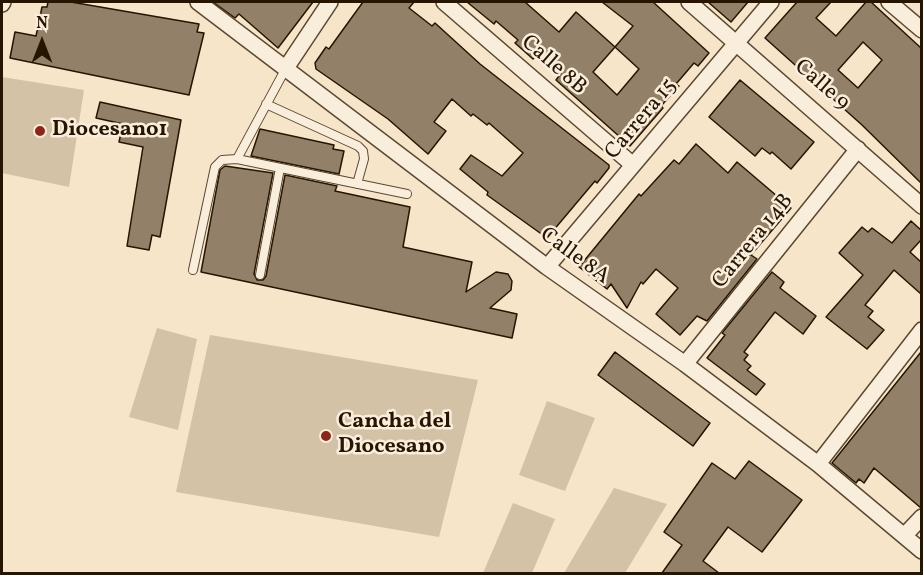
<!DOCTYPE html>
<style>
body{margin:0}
#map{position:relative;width:923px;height:575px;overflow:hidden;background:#f6e5c8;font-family:Vollkorn,serif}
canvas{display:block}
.frame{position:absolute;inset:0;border:3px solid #261500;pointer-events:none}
.north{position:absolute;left:12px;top:12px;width:60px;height:60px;-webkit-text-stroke:4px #f9eedb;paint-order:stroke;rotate:0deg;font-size:16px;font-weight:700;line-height:24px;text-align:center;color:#261500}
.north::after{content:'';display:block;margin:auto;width:21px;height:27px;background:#261500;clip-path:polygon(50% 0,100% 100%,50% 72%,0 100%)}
</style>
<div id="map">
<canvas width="923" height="575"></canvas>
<div class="frame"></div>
<div class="north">N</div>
</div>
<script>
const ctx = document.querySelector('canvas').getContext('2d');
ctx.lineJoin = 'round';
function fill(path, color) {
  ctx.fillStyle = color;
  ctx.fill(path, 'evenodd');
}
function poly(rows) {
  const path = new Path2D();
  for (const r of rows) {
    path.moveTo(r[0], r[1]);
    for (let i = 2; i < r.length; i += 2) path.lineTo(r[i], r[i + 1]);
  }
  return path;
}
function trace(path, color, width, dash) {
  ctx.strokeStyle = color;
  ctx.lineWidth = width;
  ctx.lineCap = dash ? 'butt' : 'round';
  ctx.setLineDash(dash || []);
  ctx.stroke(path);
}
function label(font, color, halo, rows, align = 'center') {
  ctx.font = font + ' Vollkorn,serif';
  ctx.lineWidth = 5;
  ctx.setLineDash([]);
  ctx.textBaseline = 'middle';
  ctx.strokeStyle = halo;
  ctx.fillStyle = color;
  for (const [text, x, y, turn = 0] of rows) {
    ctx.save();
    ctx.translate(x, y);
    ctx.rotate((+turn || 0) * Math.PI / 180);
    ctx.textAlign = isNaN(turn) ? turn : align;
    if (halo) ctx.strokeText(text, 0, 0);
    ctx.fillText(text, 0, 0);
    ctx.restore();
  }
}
fill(poly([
 [2,77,84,90,69,187,2,173],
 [157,328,197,339,178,430,129,417],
 [210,335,478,380,439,537,176,492],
 [547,401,595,418,565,491,519,475],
 [614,488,667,504,625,573,564,573],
 [513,503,555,519,532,573,483,573]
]), '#d3c2a6');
const building = poly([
 [48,2,71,2,199,24,197,32,204,33,189,95,10,58,15,32,36,36,42,7,47,7,48,2],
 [213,2,313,2,278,48,239,14,235,18,213,2],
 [363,2,414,2,409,8,432,26,435,23,480,64,609,165,609,168,597,183,595,181,547,238,487,195,488,192,460,169,471,155,502,176,523,153,489,123,487,125,473,114,471,116,452,99,434,122,446,131,428,154,388,119,316,69,315,63,326,47,329,49,363,2],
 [467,2,525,2,559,32,576,12,615,47,633,26,602,2,653,2,709,53,698,66,694,63,676,84,679,86,661,106,663,108,630,146,556,80,562,72,540,51,533,59,515,43,518,40,496,21,494,24,467,2],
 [615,47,639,69,617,95,593,72,615,47],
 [708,2,748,2,731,22,708,2],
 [797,2,831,2,816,18,836,36,866,2,871,2,921,48,921,183,862,125,765,38,797,2],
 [863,42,882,60,858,88,838,70,863,42],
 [740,80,814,142,791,169,772,152,770,154,762,148,755,156,709,117,740,80],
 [100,102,181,120,160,237,152,235,149,250,127,246,143,147,119,142,123,124,96,118,100,102],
 [260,129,334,145,333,149,344,151,339,174,251,156,260,129],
 [696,144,728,173,737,162,791,208,751,255,757,259,707,321,697,316,680,335,656,314,678,288,656,269,643,284,641,282,627,308,611,284,607,289,579,267,639,194,641,196,674,160,679,164,696,144],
 [225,166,273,173,254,274,257,280,263,280,266,276,285,175,337,186,335,191,410,207,403,247,472,262,466,292,496,272,508,274,512,281,511,290,490,308,517,314,512,338,201,272,220,170,225,166],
 [911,221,921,230,921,240,910,252,921,262,921,294,894,270,865,305,873,311,868,317,884,330,867,349,826,317,863,275,839,253,862,227,868,232,872,228,892,243,911,221],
 [772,272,784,282,780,288,816,316,803,334,775,312,744,352,748,355,744,360,751,366,747,370,765,384,756,395,707,358,725,335,722,333,772,272],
 [615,352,710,423,693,446,598,375,615,352],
 [921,352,921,508,874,468,864,483,859,479,856,483,832,463,921,352],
 [749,461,802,500,762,552,728,527,703,561,719,573,662,573,682,545,664,532,712,463,735,479,749,461]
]);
fill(building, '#928168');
trace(building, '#261500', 1.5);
const lane = poly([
 [266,104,358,146,363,151,364,159,357,184],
 [237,159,286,68],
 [193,270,215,167,222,160,237,159,407,194],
 [260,275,280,168]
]);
const street = poly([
 [198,2,547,267,685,364,818,464,922,551],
 [444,2,633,165],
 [689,2,922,206],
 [889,2,922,30],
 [2,4,3,2],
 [286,68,330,2],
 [547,267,771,2],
 [685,364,858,149],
 [818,464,922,330],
 [904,536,922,517]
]);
trace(lane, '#5a4932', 10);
trace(street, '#5a4932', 18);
trace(lane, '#f9eedb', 8);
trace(street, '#f9eedb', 15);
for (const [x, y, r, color] of [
 [40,131,6,"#8f2418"],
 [326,436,6,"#8f2418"]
]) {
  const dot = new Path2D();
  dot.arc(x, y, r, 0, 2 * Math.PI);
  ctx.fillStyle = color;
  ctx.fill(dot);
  trace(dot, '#f9eedb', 2);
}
label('22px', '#261500', '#f9eedb', [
 ["Calle 8B",553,66,41],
 ["Calle 9",821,86,41],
 ["Carrera 15",642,120,-50],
 ["Carrera 14B",754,242,-51],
 ["Calle 8A",574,257,36]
]);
label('bold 22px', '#261500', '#f9eedb', [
 ["Diocesano1",52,131],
 ["Cancha del",338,423],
 ["Diocesano",338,448]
], 'left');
</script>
